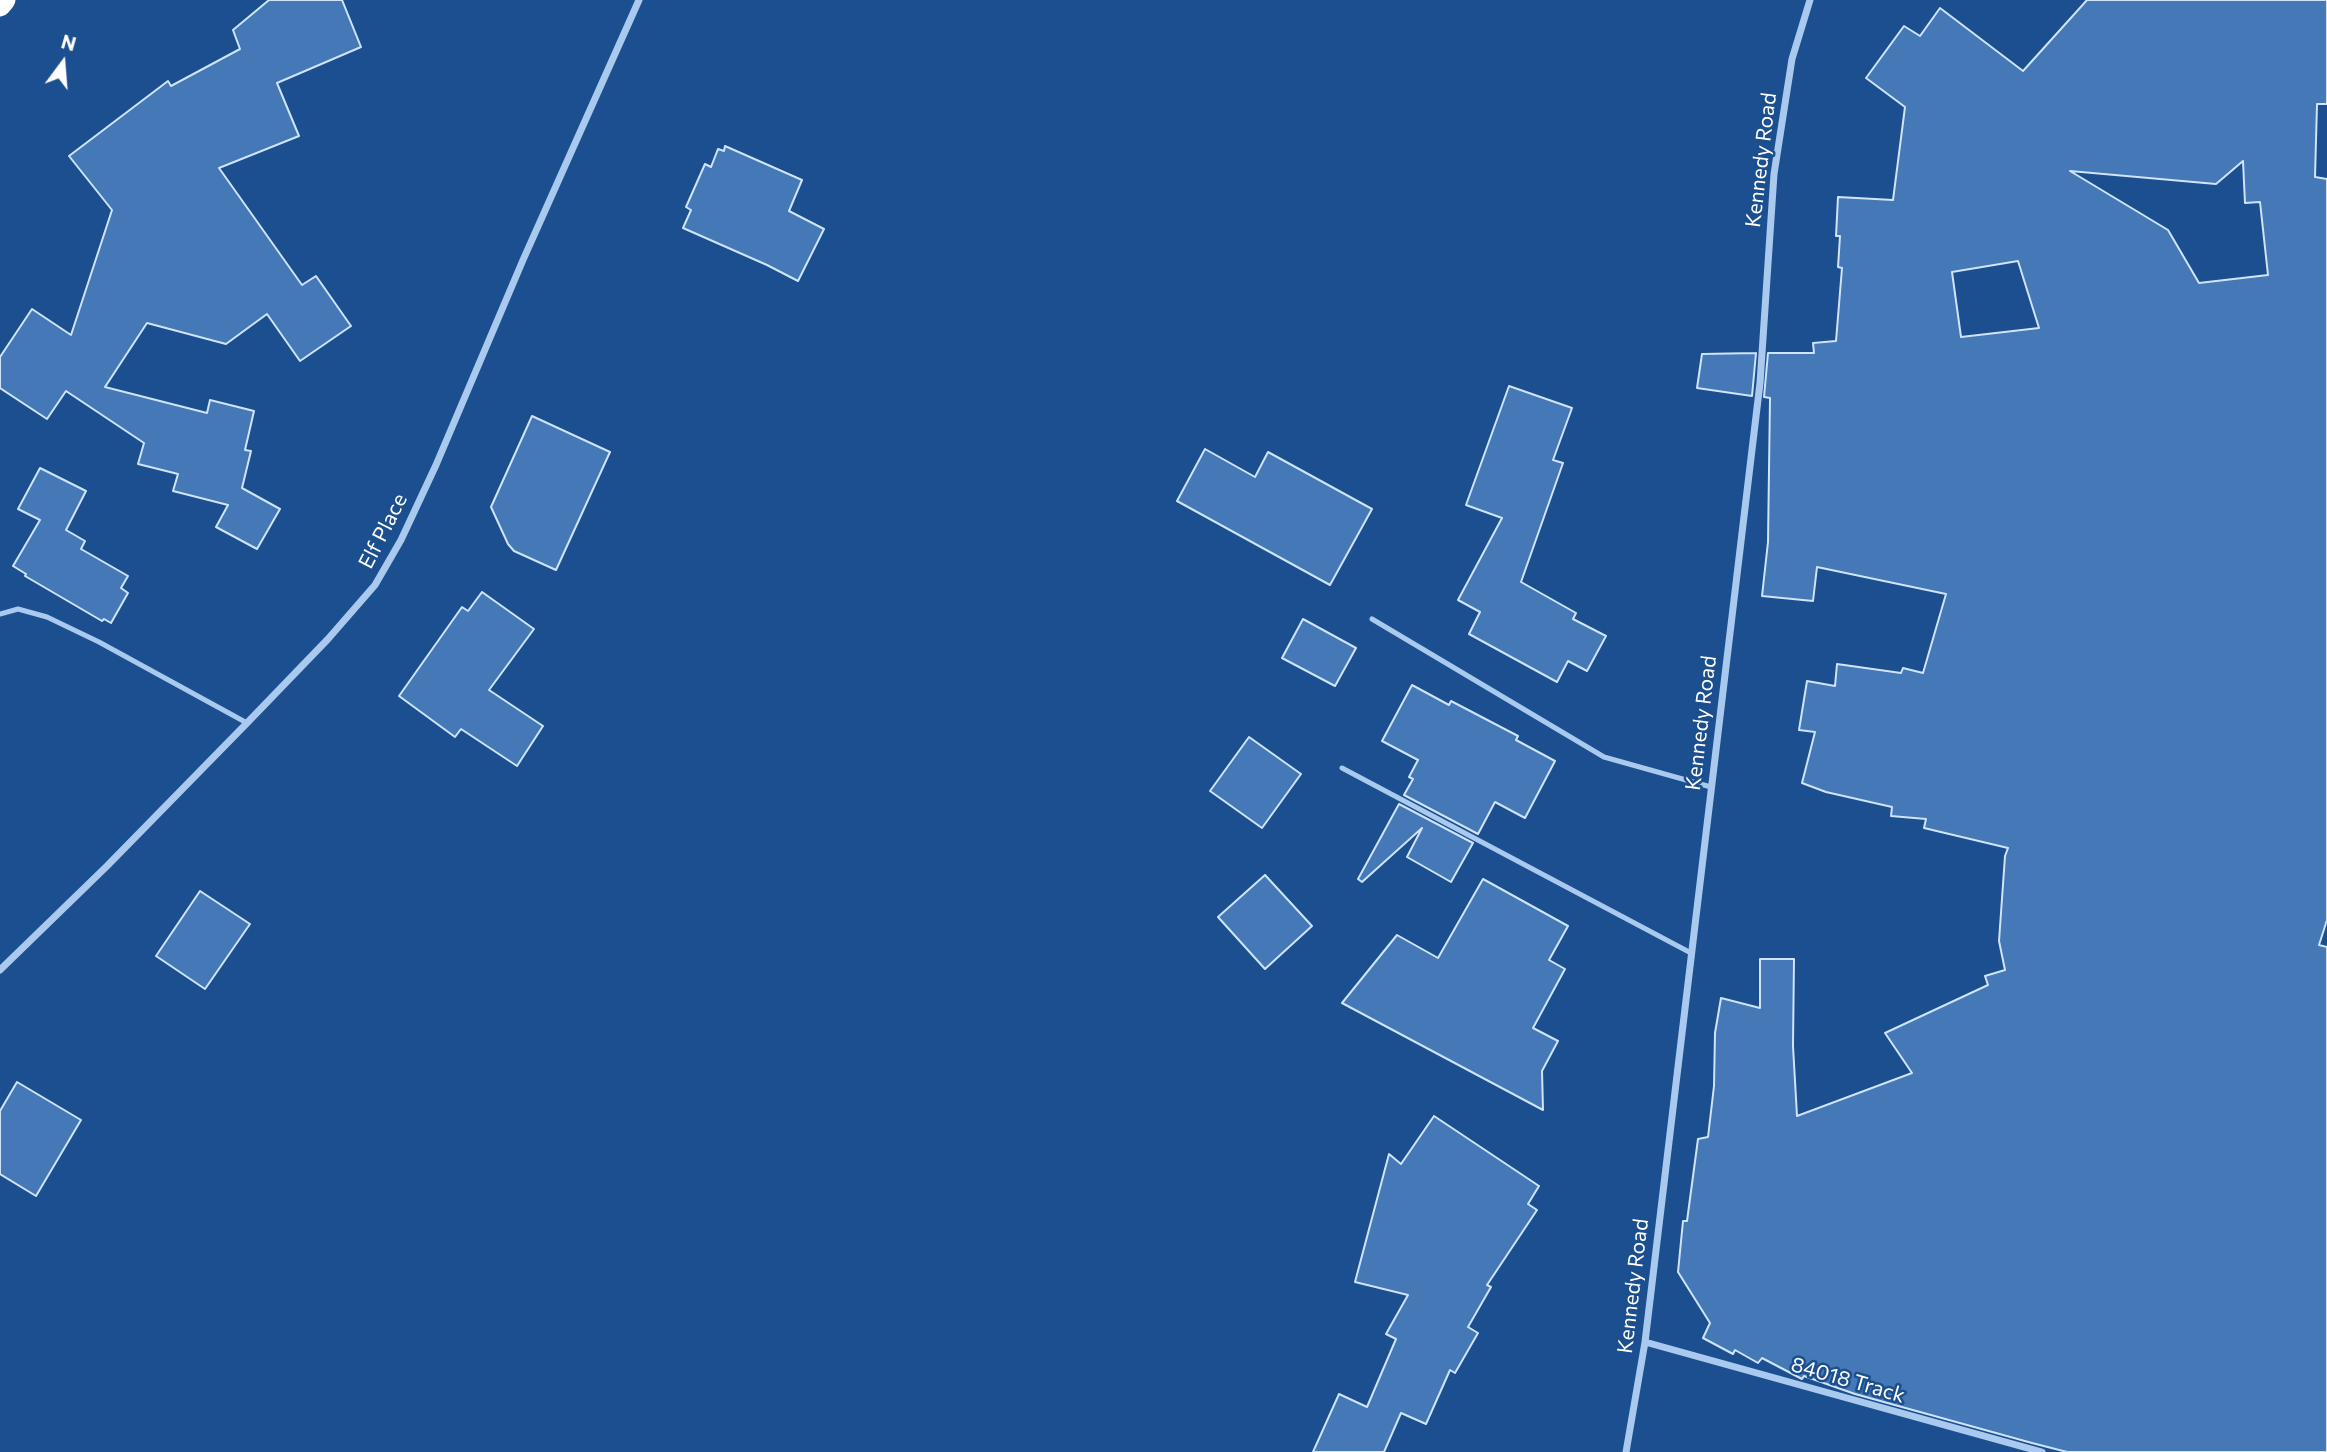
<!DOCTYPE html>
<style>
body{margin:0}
#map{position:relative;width:2327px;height:1452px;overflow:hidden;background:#1b4f8f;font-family:Commissioner,sans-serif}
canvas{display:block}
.north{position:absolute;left:28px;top:28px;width:70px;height:70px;-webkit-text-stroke:5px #1b4f8f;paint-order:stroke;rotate:16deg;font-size:19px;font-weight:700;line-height:28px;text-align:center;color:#fff}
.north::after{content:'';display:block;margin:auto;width:24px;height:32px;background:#fff;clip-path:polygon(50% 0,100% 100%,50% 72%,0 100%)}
</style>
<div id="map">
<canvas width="2327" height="1452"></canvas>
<div class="north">N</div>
</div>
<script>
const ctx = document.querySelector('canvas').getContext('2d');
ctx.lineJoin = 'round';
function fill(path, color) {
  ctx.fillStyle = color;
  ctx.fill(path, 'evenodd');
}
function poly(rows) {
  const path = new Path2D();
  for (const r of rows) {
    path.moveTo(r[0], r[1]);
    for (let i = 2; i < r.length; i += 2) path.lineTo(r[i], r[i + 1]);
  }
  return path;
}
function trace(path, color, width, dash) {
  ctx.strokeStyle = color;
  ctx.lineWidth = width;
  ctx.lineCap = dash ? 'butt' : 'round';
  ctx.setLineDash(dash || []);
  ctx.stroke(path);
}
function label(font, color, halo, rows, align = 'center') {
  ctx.font = font + ' Commissioner,sans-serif';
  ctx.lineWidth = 5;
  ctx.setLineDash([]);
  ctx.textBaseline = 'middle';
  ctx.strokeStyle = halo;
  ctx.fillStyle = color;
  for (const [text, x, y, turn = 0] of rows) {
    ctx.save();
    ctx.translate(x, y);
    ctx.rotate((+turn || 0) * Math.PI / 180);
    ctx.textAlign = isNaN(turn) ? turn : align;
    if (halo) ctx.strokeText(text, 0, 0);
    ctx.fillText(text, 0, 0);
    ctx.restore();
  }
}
const building = poly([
 [269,0,342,0,361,47,277,83,299,136,219,168,302,285,316,276,351,326,300,361,267,314,226,344,147,323,105,387,207,413,210,400,254,411,245,450,251,451,242,488,280,509,257,549,216,527,228,505,173,491,178,474,138,464,144,443,66,391,47,419,0,388,0,357,32,309,71,335,112,210,69,156,168,81,171,86,240,49,233,30,269,0],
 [2087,0,2327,0,2327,104,2317,104,2315,177,2327,179,2327,920,2319,945,2327,947,2327,1452,2067,1452,2032,1443,1855,1394,1804,1376,1802,1379,1762,1358,1758,1363,1735,1350,1733,1354,1703,1338,1710,1323,1678,1272,1683,1221,1687,1221,1698,1139,1708,1137,1714,1086,1715,1033,1721,998,1760,1008,1760,959,1794,959,1793,1046,1797,1116,1912,1073,1885,1033,1988,985,1985,976,2005,970,1999,941,2005,856,2008,848,1924,828,1926,819,1891,816,1892,807,1826,792,1802,783,1815,732,1799,730,1807,681,1835,686,1837,664,1901,673,1903,668,1923,673,1946,594,1817,567,1813,601,1762,596,1768,542,1770,398,1764,397,1768,353,1814,353,1813,343,1836,341,1842,268,1838,267,1840,236,1836,236,1838,197,1893,200,1905,107,1866,78,1904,26,1920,36,1940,8,2023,71,2087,0],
 [2243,161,2245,203,2260,202,2268,275,2199,283,2168,230,2070,171,2216,184,2243,161],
 [2018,261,2039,328,1961,337,1952,272,2018,261],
 [725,146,802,180,789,211,824,229,798,281,767,265,683,228,691,210,686,207,705,164,711,167,718,149,724,151,725,146],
 [1756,353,1752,396,1697,388,1702,354,1756,353],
 [1509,386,1572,408,1553,460,1563,463,1521,582,1576,613,1573,619,1606,636,1587,671,1568,661,1557,682,1469,634,1480,612,1458,600,1502,518,1466,505,1509,386],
 [532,416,610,452,556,570,514,551,508,544,491,507,532,416],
 [1205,449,1255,477,1268,452,1372,509,1330,585,1177,501,1205,449],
 [40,468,86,491,66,530,85,541,81,549,128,576,121,588,128,593,111,623,104,619,102,621,25,576,26,574,13,566,40,520,18,509,40,468],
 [482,592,534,629,489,690,543,726,517,766,461,729,455,737,399,696,462,607,468,611,482,592],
 [1303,619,1356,648,1335,686,1282,658,1303,619],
 [1412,685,1449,705,1451,701,1518,736,1516,740,1555,761,1525,818,1495,802,1478,834,1404,795,1413,779,1409,777,1418,760,1382,741,1412,685],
 [1249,737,1301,774,1262,828,1210,791,1249,737],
 [1399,804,1473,843,1451,882,1407,857,1422,828,1362,882,1358,879,1399,804],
 [1265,875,1312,926,1265,969,1218,917,1265,875],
 [1483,879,1568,926,1549,960,1565,969,1533,1028,1558,1041,1542,1071,1543,1110,1342,1003,1397,935,1438,958,1483,879],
 [200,891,250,924,205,989,156,956,200,891],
 [17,1082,81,1120,36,1196,0,1174,0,1111,17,1082],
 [1434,1116,1539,1186,1528,1204,1537,1210,1487,1285,1491,1287,1468,1327,1478,1333,1455,1373,1450,1370,1426,1424,1401,1413,1384,1452,1313,1452,1339,1394,1367,1407,1396,1339,1386,1334,1408,1295,1355,1282,1389,1154,1401,1164,1434,1116]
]);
fill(building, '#4478b7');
trace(building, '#cfe3fa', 2);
trace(poly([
 [0,614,18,609,47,617,99,642,247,723],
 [1372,619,1604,757,1711,787],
 [1342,768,1691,953]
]), '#a9c9ee', 5);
trace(poly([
 [0,970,107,866,247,723,328,639,375,585,401,540,436,465,523,260,639,0],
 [1645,1342,2042,1452],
 [1626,1452,1645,1342,1760,383,1774,174,1792,59,1810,0]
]), '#a9c9ee', 7);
trace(poly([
 [0,6,5,0]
]), '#fff', 21);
label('21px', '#fff', '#1b4f8f', [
 ["Kennedy Road",1761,160,-83],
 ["Elf Place",383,531,-63],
 ["Kennedy Road",1701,723,-83],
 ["Kennedy Road",1633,1286,-83],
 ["84018 Track",1848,1380,16]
]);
</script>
